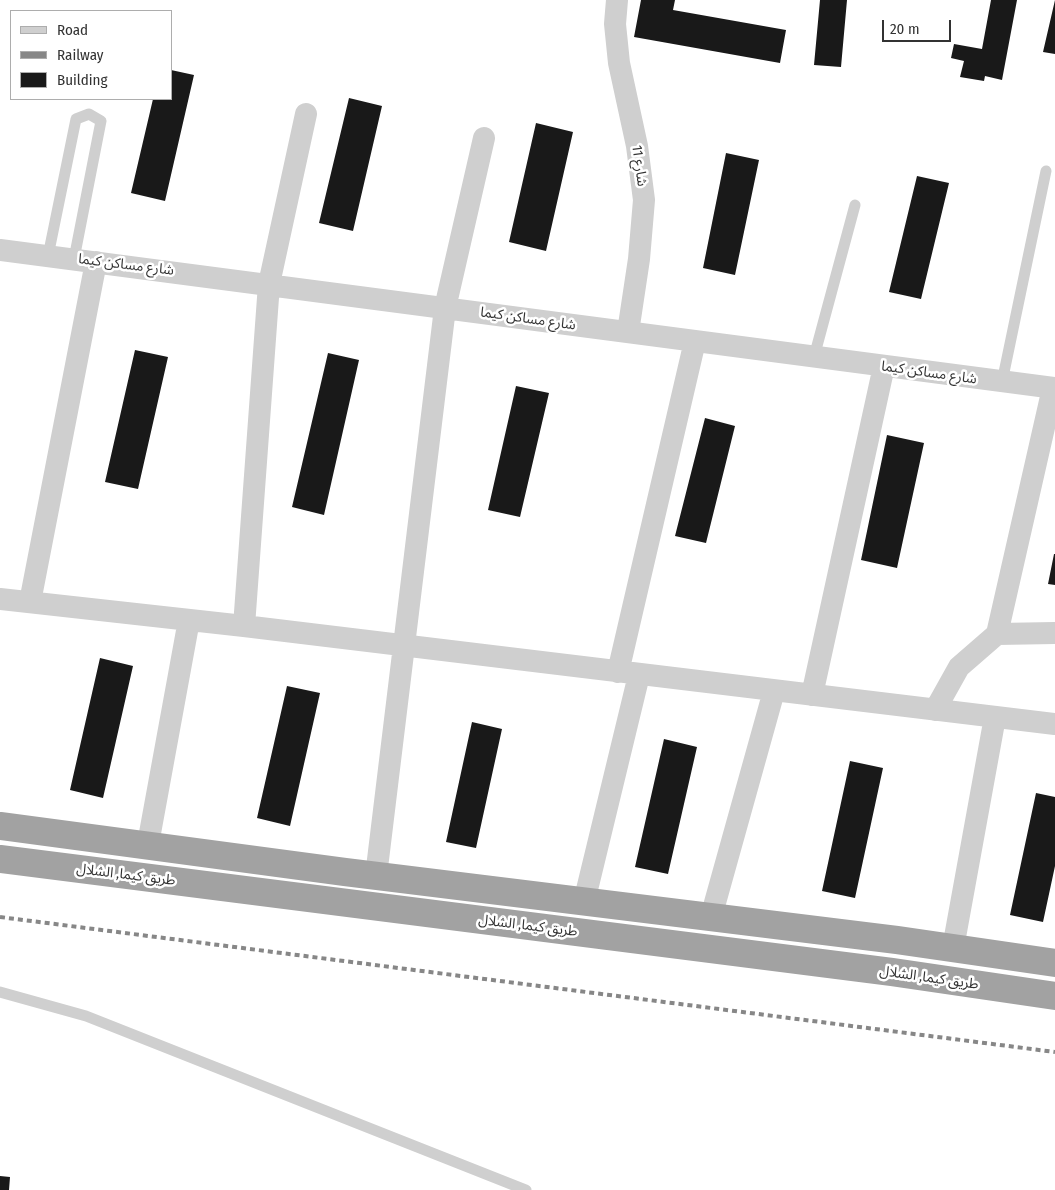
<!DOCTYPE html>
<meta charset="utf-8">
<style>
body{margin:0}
#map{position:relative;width:1055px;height:1190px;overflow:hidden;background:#fff;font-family:"Fira Sans Condensed",sans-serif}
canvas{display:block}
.legend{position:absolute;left:10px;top:10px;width:162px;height:90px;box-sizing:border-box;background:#fff;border:1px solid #adadad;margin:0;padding:6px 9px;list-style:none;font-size:15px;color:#323232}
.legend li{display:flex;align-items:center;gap:10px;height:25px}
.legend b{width:25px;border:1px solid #adadad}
.scale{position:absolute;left:882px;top:20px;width:69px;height:22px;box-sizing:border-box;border:2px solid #323232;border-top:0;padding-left:6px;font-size:15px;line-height:18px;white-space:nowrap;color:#323232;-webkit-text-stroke:4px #fff;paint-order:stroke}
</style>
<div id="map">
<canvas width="1055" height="1190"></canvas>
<ul class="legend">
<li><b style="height:6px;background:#cfcfcf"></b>Road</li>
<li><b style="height:6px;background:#878787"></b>Railway</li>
<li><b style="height:14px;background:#191919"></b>Building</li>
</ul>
<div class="scale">20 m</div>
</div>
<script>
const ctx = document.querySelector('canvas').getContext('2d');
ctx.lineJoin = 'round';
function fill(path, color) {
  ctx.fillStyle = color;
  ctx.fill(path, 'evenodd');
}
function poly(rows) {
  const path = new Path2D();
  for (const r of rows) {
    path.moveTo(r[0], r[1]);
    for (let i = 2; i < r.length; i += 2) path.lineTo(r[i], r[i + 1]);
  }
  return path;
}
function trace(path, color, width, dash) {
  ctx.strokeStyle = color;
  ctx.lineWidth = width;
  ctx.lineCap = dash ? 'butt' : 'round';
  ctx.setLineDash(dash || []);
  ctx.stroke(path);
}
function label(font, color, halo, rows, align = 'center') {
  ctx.font = font + ' "Fira Sans Condensed","Noto Sans Arabic",sans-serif';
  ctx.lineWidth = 5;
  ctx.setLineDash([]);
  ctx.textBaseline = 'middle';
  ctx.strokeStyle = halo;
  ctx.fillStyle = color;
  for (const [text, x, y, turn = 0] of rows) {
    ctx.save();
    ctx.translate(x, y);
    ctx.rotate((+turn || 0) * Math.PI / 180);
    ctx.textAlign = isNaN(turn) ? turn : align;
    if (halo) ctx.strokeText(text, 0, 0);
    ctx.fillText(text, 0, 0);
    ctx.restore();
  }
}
fill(poly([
 [641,0,675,0,673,10,786,30,780,63,634,37],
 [820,0,847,0,841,67,814,65],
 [991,0,1017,0,1002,80,985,76,984,81,960,77,964,61,951,58,954,44,982,49],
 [1055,0,1055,54,1043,52],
 [171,70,194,75,165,201,131,193,153,99,171,99],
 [349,98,382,106,353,231,319,223],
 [536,123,573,132,546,251,509,242],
 [726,153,759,160,735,275,703,268],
 [917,176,949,183,921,299,889,292],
 [135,350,168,357,138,489,105,482],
 [328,353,359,360,324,515,292,507],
 [516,386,549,393,520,517,488,510],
 [705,418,735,426,706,543,675,536],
 [887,435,924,443,897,568,861,560],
 [1054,554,1055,554,1055,585,1048,584],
 [100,658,133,666,103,798,70,790],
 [287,686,320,693,290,826,257,818],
 [472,722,502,729,476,848,446,842],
 [664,739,697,747,668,874,635,867],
 [850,761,883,768,855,898,822,891],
 [1036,793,1055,797,1055,866,1043,922,1010,915],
 [0,1176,10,1177,9,1190,0,1190]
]), '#191919');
trace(poly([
 [48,256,76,119,89,114,101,121,74,259],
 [814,357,855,205],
 [1002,382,1046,171],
 [0,992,86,1016,526,1190]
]), '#cfcfcf', 11);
trace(poly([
 [617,0,615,24,619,63,637,146,644,200,639,259,628,332],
 [0,250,1055,388],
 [0,599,244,626,1055,724],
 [30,602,96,262],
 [244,626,269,284,306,114],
 [997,634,1053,388],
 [618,672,695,341],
 [812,695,884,366],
 [935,710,959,667,997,634,1055,633],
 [148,844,189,620],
 [376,876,445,308,484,138],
 [584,902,639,675],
 [711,917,774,691],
 [953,948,995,717]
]), '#cfcfcf', 22);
trace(poly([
 [0,826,345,872,897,940,1055,963],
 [0,859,892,972,1055,996]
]), '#a2a2a2', 28);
trace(poly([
 [0,917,1055,1052]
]), '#878787', 4, [5, 4]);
label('14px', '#323232', '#fff', [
 ["شارع 11",639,166,82],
 ["شارع مساكن كيما",126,265,7],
 ["شارع مساكن كيما",528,319,8],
 ["شارع مساكن كيما",929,373,8],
 ["طريق كيما, الشلال",126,875,7],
 ["طريق كيما, الشلال",528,926,7],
 ["طريق كيما, الشلال",929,978,8]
]);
</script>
